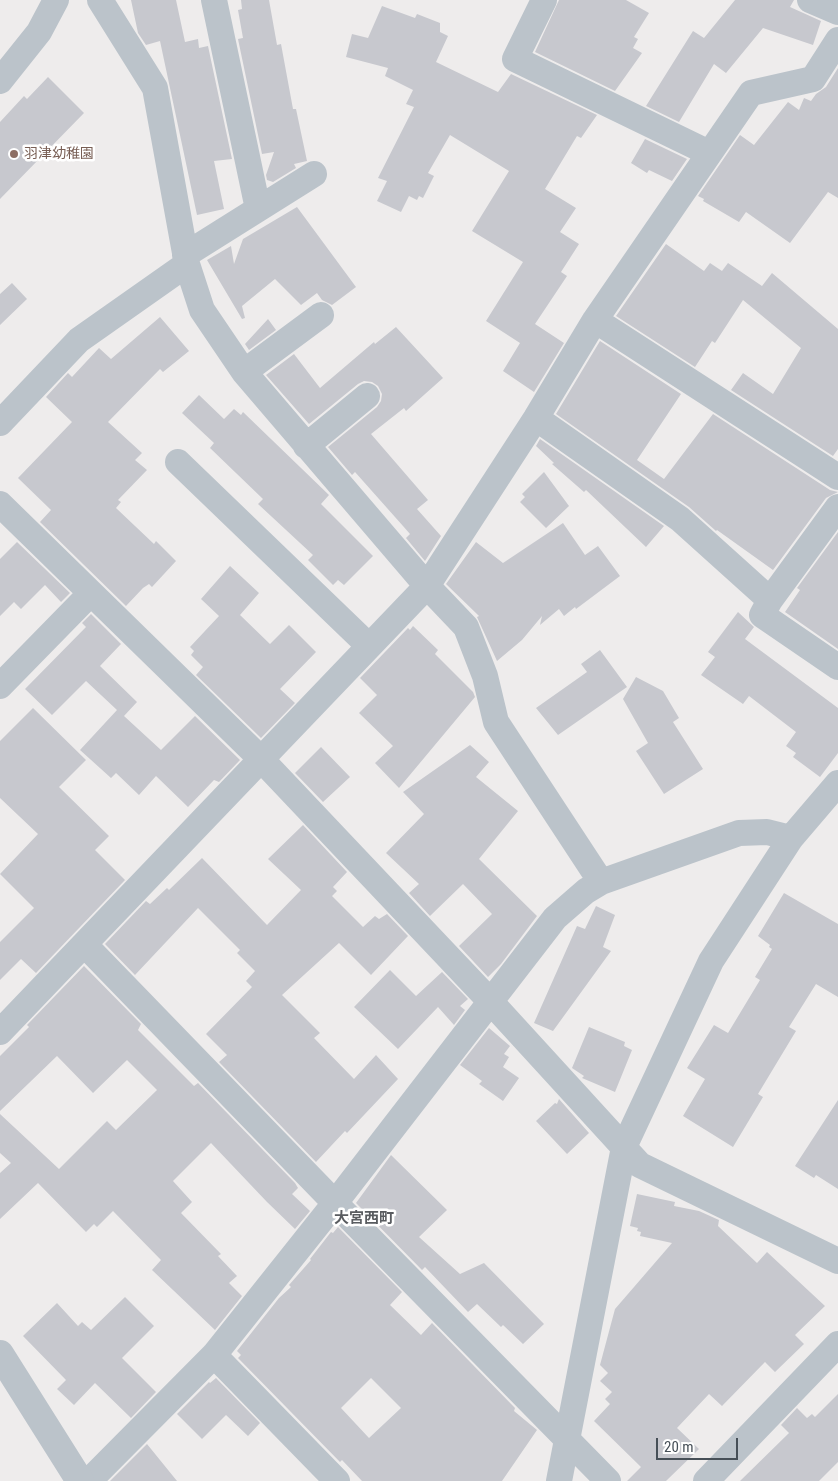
<!DOCTYPE html>
<meta charset="utf-8">
<style>
body{margin:0}
#map{position:relative;width:838px;height:1481px;overflow:hidden;background:#eeecec;font-family:"Roboto Condensed",sans-serif}
canvas{display:block}
.scale{position:absolute;left:656px;top:1438px;width:82px;height:22px;box-sizing:border-box;border:2px solid #464f57;border-top:0;padding-left:6px;font-size:15px;line-height:18px;white-space:nowrap;color:#464f57;-webkit-text-stroke:4px #fff;paint-order:stroke}
</style>
<div id="map">
<canvas width="838" height="1481"></canvas>
<div class="scale">20 m</div>
</div>
<script>
const ctx = document.querySelector('canvas').getContext('2d');
ctx.lineJoin = 'round';
function fill(path, color) {
  ctx.fillStyle = color;
  ctx.fill(path, 'evenodd');
}
function poly(rows) {
  const path = new Path2D();
  for (const r of rows) {
    path.moveTo(r[0], r[1]);
    for (let i = 2; i < r.length; i += 2) path.lineTo(r[i], r[i + 1]);
  }
  return path;
}
function trace(path, color, width, dash) {
  ctx.strokeStyle = color;
  ctx.lineWidth = width;
  ctx.lineCap = dash ? 'butt' : 'round';
  ctx.setLineDash(dash || []);
  ctx.stroke(path);
}
function label(font, color, halo, rows, align = 'center') {
  ctx.font = font + ' "Roboto Condensed","Noto Sans JP",sans-serif';
  ctx.lineWidth = 5;
  ctx.setLineDash([]);
  ctx.textBaseline = 'middle';
  ctx.strokeStyle = halo;
  ctx.fillStyle = color;
  for (const [text, x, y, turn = 0] of rows) {
    ctx.save();
    ctx.translate(x, y);
    ctx.rotate((+turn || 0) * Math.PI / 180);
    ctx.textAlign = isNaN(turn) ? turn : align;
    if (halo) ctx.strokeText(text, 0, 0);
    ctx.fillText(text, 0, 0);
    ctx.restore();
  }
}
fill(poly([
 [131,0,176,0,185,42,198,39,199,48,208,46,232,159,214,161,224,209,197,215,160,41,146,45,138,33],
 [241,0,269,0,277,45,281,44,293,109,296,109,307,161,294,164,296,168,273,182,267,180,266,175,274,152,262,154,238,39,243,38,238,10,242,9],
 [559,0,626,0,649,13,634,37,638,39,633,48,642,53,615,91,535,52],
 [735,0,794,0,790,7,821,21,813,45,763,28,726,73,714,64,679,122,646,106,693,31,704,38],
 [382,6,415,18,417,14,440,23,440,32,448,36,436,62,498,92,511,74,597,115,581,138,577,136,545,189,576,208,560,232,579,244,561,272,567,276,535,324,564,343,534,392,503,371,520,343,486,321,523,262,472,231,509,171,450,135,428,173,434,176,423,198,419,196,417,200,409,196,401,212,377,201,387,181,378,178,414,107,406,104,413,90,385,76,388,68,346,57,352,34,368,38],
 [838,68,838,198,828,192,790,243,746,212,739,222,703,201,704,199,698,196,740,135,754,145,788,102,799,110,804,98,811,101,816,94,826,87],
 [48,77,84,113,0,199,0,122,24,96,27,99],
 [645,139,687,159,672,181,649,170,647,173,631,163],
 [297,207,356,287,332,305,322,300,317,293,301,305,275,279,242,306,245,318,242,319,207,260,231,246,234,264,243,239],
 [666,244,704,271,710,263,722,271,728,263,762,286,772,273,838,329,838,449,833,456,731,390,743,373,773,394,801,348,743,300,715,343,712,341,695,367,616,316],
 [12,283,27,299,0,325,0,294],
 [160,317,189,351,163,372,160,369,108,422,142,453,135,460,147,470,118,500,121,502,116,508,154,544,156,541,176,561,152,587,149,584,143,588,126,606,40,522,51,510,18,478,72,422,46,397,68,373,72,377,99,348,111,359],
 [268,319,276,330,249,350,245,344],
 [396,327,443,378,406,411,404,408,371,434,428,500,417,509,441,536,425,561,406,538,410,534,403,526,355,472,352,475,328,447,377,407,381,401,382,394,378,386,372,382,364,381,358,384,309,424,266,375,294,354,320,388,374,342,375,344],
 [600,341,681,394,637,460,664,479,713,414,830,490,838,492,826,498,773,570,717,530,716,531,689,507,556,414],
 [199,395,224,419,234,409,241,415,243,412,329,495,321,504,373,556,344,585,338,580,333,585,308,560,313,555,258,504,263,499,210,448,214,443,182,413],
 [540,439,664,526,646,547,586,490,584,492,552,464,554,463,536,446],
 [544,472,569,506,546,528,520,502,525,497,522,494],
 [563,523,585,555,598,546,620,576,576,609,575,607,564,616,559,609,540,625,542,616,522,640,497,661,477,617,479,616,446,584,476,542,503,563],
 [838,532,838,649,785,612,800,590,797,588],
 [17,542,70,593,61,602,45,585,21,609,14,602,0,616,0,559],
 [230,566,259,593,240,615,270,644,289,625,316,652,280,689,295,703,261,738,196,675,203,667,191,655,194,651,190,647,219,616,201,599],
 [738,612,754,627,745,639,838,708,838,753,820,777,793,757,796,753,786,746,796,732,749,696,743,704,701,675,715,657,708,652],
 [91,614,121,644,100,666,137,702,124,716,161,750,195,716,240,760,219,782,214,780,188,807,156,776,139,795,116,773,111,778,80,750,117,710,86,681,52,715,25,689,86,627,82,623],
 [413,626,438,650,435,654,473,692,475,697,399,788,375,763,393,746,359,713,377,695,360,678,408,628,410,630],
 [600,650,627,687,558,735,536,708,587,672,581,664],
 [636,677,663,691,679,718,673,722,703,769,664,794,636,751,648,743,623,699],
 [33,708,86,760,59,787,109,836,95,850,125,880,36,973,21,959,0,980,0,942,34,908,0,874,38,834,0,798,0,741],
 [470,745,489,762,476,777,518,811,479,859,537,916,501,964,488,977,459,946,492,914,463,884,430,916,409,893,419,884,386,853,424,814,403,792],
 [321,747,350,777,323,802,295,773],
 [303,825,347,872,333,887,337,891,332,896,363,927,375,916,379,919,387,914,408,936,371,975,339,943,282,995,320,1033,314,1038,354,1079,376,1055,398,1079,347,1133,345,1131,316,1162,219,1062,227,1055,206,1034,252,987,246,981,255,971,237,953,240,950,198,908,135,975,105,944,146,901,150,904,167,888,169,890,202,858,267,925,301,890,268,859],
 [784,893,838,924,838,997,816,984,789,1027,796,1031,758,1094,763,1097,733,1147,683,1116,705,1079,687,1068,714,1025,728,1033,760,980,755,977,772,949,769,947,770,945,758,936],
 [596,906,615,915,603,947,611,951,553,1031,534,1023,577,926,585,929],
 [84,966,141,1024,138,1030,194,1086,198,1083,295,1183,298,1188,292,1194,310,1211,295,1229,267,1202,211,1143,173,1181,192,1202,181,1213,221,1254,218,1256,237,1276,229,1283,242,1296,215,1330,152,1270,161,1260,113,1211,97,1227,94,1224,86,1232,38,1183,0,1219,0,1173,11,1163,0,1153,0,1114,59,1169,107,1121,116,1130,157,1090,127,1060,93,1093,57,1056,0,1111,0,1056,29,1027,27,1025],
 [390,970,416,996,442,972,468,999,460,1006,465,1010,454,1025,438,1007,398,1049,354,1007],
 [589,1027,625,1042,624,1046,632,1050,615,1092,582,1078,584,1076,572,1068],
 [489,1028,510,1046,504,1054,509,1057,503,1067,519,1078,503,1101,479,1084,482,1081,460,1065],
 [559,1099,589,1133,567,1154,536,1121,555,1103,557,1104],
 [838,1100,838,1189,816,1175,814,1178,795,1166],
 [391,1155,447,1210,419,1237,460,1274,484,1263,544,1324,523,1344,503,1325,501,1327,477,1304,468,1312,425,1267,422,1270,356,1203],
 [637,1194,675,1202,674,1206,699,1211,719,1220,718,1226,757,1263,767,1252,825,1306,795,1335,804,1344,775,1372,765,1362,722,1406,709,1394,677,1428,699,1449,666,1481,627,1481,641,1467,594,1421,610,1404,605,1399,612,1392,600,1381,608,1373,600,1365,615,1309,672,1243,640,1236,641,1232,637,1231,638,1228,630,1226],
 [338,1227,402,1292,390,1305,421,1335,432,1323,515,1408,514,1411,537,1430,502,1481,362,1481,342,1460,340,1462,238,1358,241,1355,237,1351,279,1298,291,1287,289,1285,311,1260,310,1259,331,1232,333,1233],
 [371,1378,401,1408,369,1438,341,1408],
 [125,1297,154,1326,122,1358,156,1392,131,1418,95,1383,74,1405,57,1389,66,1380,23,1336,57,1303,78,1326,82,1322,91,1330],
 [216,1378,260,1423,248,1436,226,1415,202,1439,177,1414,209,1382,210,1383],
 [838,1394,838,1462,819,1481,740,1481,789,1433,781,1425,797,1408,807,1418,812,1414,815,1417],
 [147,1444,177,1481,110,1481]
]), '#c7c8ce');
trace(poly([
 [100,0,155,88,187,264,202,310,244,372,427,586,466,627,485,676,496,722,601,882],
 [214,0,258,209],
 [544,0,515,59,709,153],
 [810,0,838,12],
 [0,81,39,32,56,0],
 [185,255,314,174],
 [595,320,838,477],
 [244,372,321,315],
 [536,418,680,519,770,600],
 [0,423,79,340,187,264],
 [306,446,367,396],
 [178,462,369,646],
 [0,504,260,758,490,1001,640,1165,838,1261],
 [838,507,770,600,762,615,838,667],
 [0,686,91,593],
 [85,945,335,1203,608,1481],
 [0,1032,427,586,536,418,595,320,751,93,813,79,838,40],
 [214,1355,337,1481],
 [89,1481,214,1355,335,1203,555,918,586,891,601,882,739,833,767,832,791,838],
 [559,1481,624,1147,711,961,791,838,838,783],
 [706,1481,838,1344]
]), '#bbc3ca', 26);
trace(poly([
 [0,1354,80,1481]
]), '#bbc3ca', 28);
for (const [x, y, r, color] of [
 [14,154,5,"#8d6e63"]
]) {
  const dot = new Path2D();
  dot.arc(x, y, r, 0, 2 * Math.PI);
  ctx.fillStyle = color;
  ctx.fill(dot);
  trace(dot, '#fff', 2);
}
label('14px', '#785e54', '#fff', [
 ["羽津幼稚園",24,154]
], 'left');
label('bold 15px', '#595c60', '#fff', [
 ["大宮西町",364,1219]
]);
</script>
